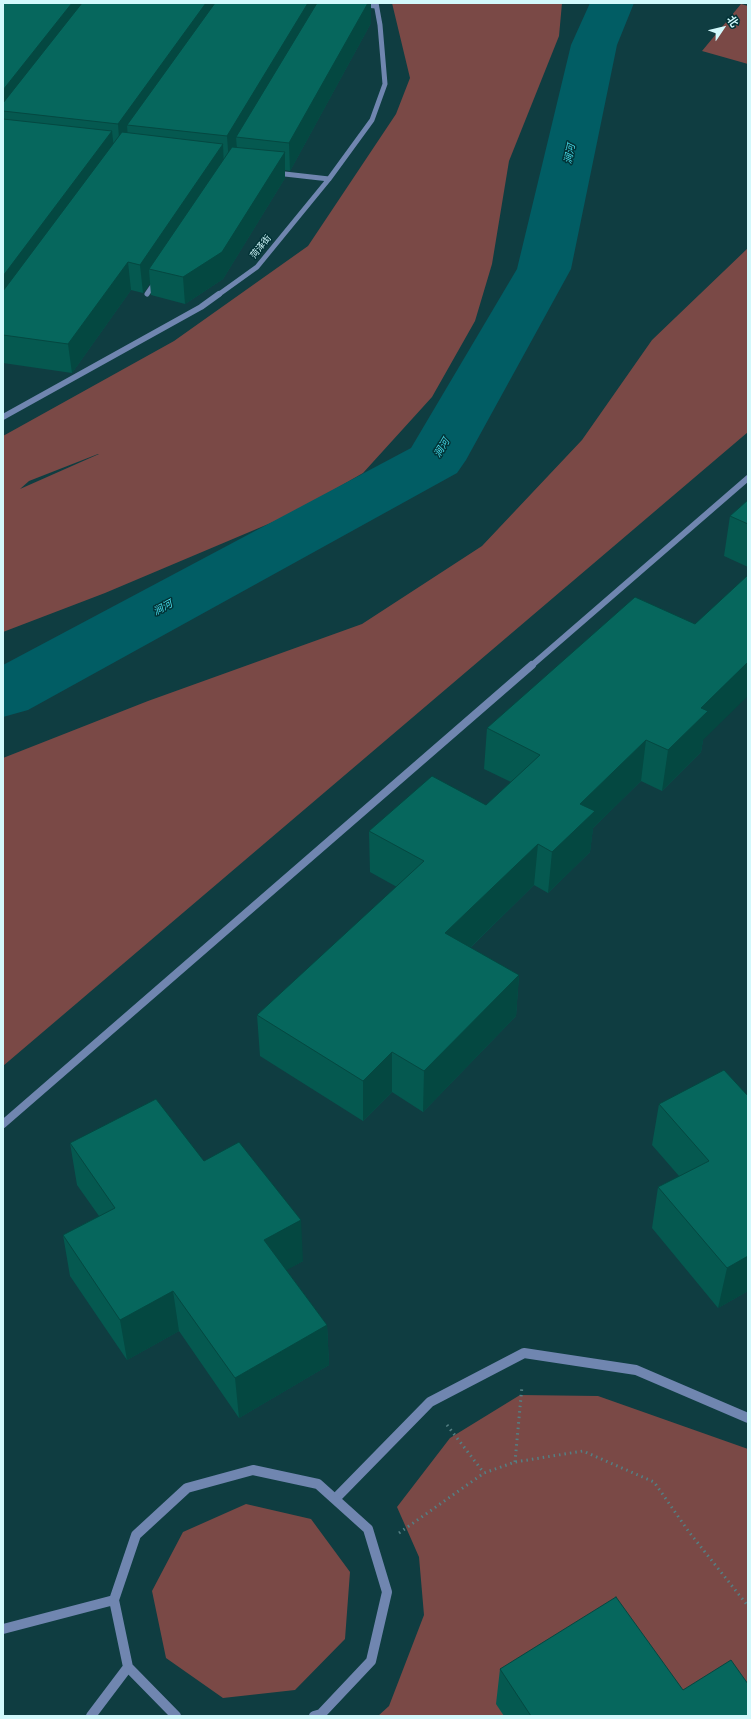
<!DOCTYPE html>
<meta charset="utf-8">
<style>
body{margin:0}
#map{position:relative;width:751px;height:1719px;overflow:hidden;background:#0f3d41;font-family:Manrope,"Noto Sans SC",sans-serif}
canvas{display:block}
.frame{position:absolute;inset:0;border:4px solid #d2f9fc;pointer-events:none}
.north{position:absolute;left:703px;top:8px;width:40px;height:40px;-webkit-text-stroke:3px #023337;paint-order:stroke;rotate:55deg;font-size:11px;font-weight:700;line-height:16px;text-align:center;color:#d2f9fc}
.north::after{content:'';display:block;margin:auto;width:14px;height:18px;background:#d2f9fc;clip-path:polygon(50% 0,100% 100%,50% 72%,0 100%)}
</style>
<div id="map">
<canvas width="751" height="1719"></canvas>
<div class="frame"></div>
<div class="north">北</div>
</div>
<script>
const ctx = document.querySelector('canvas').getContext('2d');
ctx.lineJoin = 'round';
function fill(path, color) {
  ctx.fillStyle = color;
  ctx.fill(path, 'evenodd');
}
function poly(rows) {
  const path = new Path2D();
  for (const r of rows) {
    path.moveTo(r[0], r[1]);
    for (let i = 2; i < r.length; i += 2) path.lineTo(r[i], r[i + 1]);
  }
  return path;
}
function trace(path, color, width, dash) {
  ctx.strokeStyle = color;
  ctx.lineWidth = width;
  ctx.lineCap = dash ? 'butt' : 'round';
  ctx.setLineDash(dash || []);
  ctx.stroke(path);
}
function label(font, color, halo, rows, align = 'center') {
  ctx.font = font + ' Manrope,"Noto Sans SC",sans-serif';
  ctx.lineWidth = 3;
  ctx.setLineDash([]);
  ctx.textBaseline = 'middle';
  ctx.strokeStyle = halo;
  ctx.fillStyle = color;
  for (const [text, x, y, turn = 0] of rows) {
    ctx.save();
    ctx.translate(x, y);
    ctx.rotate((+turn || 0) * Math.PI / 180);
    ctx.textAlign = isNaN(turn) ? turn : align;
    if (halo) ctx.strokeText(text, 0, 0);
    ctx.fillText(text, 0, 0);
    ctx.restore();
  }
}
fill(poly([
 [392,3,562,3,559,36,509,161,492,264,475,321,432,397,363,473,292,514,105,593,3,632,3,436,174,341,308,246,396,114,410,78],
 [98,454,99,454,20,489,29,481],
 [741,4,748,6,748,64,702,51],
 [748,248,748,432,3,1066,3,758,148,701,362,624,482,546,582,440,652,340],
 [520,1395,598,1396,748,1449,748,1716,378,1716,389,1706,424,1615,419,1557,397,1507,450,1438],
 [246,1504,311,1519,350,1572,345,1639,295,1690,223,1698,166,1658,152,1591,183,1532]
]), '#7a4946');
fill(poly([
 [590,3,634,3,617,45,571,269,466,460,457,473,28,710,3,717,3,665,411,448,517,269,571,45,590,3]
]), '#015d64');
trace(poly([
 [447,1425,484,1473],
 [515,1462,522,1386],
 [399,1533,484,1473,515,1462,583,1451,654,1482,689,1532,748,1606]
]), '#547f83', 3, [1.5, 4]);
trace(poly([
 [341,3,376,6],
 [147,294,156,281]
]), '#7086b0', 5);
trace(poly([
 [335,1499,430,1402,524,1353,636,1370,748,1418],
 [3,1629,114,1600],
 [91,1716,128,1667],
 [176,1716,128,1667,114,1600,136,1535,187,1488,253,1470,318,1484,368,1529,387,1592,371,1661,321,1714,314,1716]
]), '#7086b0', 10);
trace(poly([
 [276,173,329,179],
 [218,295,257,267,329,179,372,120,385,84,380,25,376,3]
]), '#7086b0', 5);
trace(poly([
 [3,417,201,307,219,294],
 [531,666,748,478]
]), '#7086b0', 6);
trace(poly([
 [3,1124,532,665]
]), '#7086b0', 8);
fill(poly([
 [3,3,371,3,371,23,290,171,285,170,285,178,223,279,185,304,151,295,150,283,143,293,131,290,72,373,3,363],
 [748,500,748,567,724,556,730,516],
 [487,728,703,740,701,752,662,791,641,781,593,828,590,852,548,893,534,885,470,948,519,975,516,1016,423,1112,392,1092,363,1121,260,1056,257,1015,397,887,370,872,369,831,486,805,511,782,484,769],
 [748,1096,748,1291,718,1308,652,1228,658,1187,679,1176,652,1145,659,1104],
 [70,1143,204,1161,303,1261,286,1270,327,1325,329,1365,239,1418,179,1331,127,1360,70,1276,63,1235,99,1216,77,1185],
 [500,1669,683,1690,748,1716,504,1716,496,1704]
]), '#055950');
fill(poly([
 [72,3,95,3,3,111,3,90],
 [206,3,226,3,127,125,128,140,120,151,118,124],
 [308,3,323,3,236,137,237,150,229,164,227,136],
 [368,3,371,3,371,23,290,171,289,143],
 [112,131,115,159,3,310,3,276],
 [223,144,224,171,149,269,150,283,143,293,140,265],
 [285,152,285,178,223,279,185,304,183,277],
 [128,262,131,290,72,373,68,344],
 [748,662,748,696,703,740,701,752,662,791,668,750,701,708],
 [646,740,641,781,593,828,590,852,548,893,552,852,580,804],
 [538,844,534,885,443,974,445,933],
 [519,975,516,1016,423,1112,424,1071],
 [392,1052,392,1092,363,1121,363,1081],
 [301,1220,303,1261,267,1281,264,1240],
 [748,1256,748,1291,718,1308,727,1268],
 [173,1291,179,1331,127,1360,120,1320],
 [327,1325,329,1365,239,1418,235,1378]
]), '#044841');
const building = poly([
 [3,3,72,3,3,90,3,3],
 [82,3,206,3,118,124,3,111,3,103,82,3],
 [215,3,308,3,227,136,127,125,215,3],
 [317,3,368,3,289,143,236,137,317,3],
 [3,119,112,131,3,276,3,119],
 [122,132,223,144,140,265,128,262,68,344,3,335,3,291,122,132],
 [232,147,285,152,222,252,183,277,149,269,232,147],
 [748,500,748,524,730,516,748,500],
 [748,575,748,662,701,708,708,711,668,750,646,740,580,804,595,811,552,852,538,844,445,933,519,975,424,1071,392,1052,363,1081,257,1015,424,861,369,831,432,776,486,805,540,755,487,728,635,597,695,624,748,575],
 [724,1070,748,1096,748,1256,727,1268,658,1187,709,1161,659,1104,724,1070],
 [156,1099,204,1161,239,1142,301,1220,264,1240,327,1325,235,1378,173,1291,120,1320,63,1235,115,1208,70,1143,156,1099],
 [616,1597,683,1690,731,1660,748,1684,748,1716,531,1716,500,1669,616,1597]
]);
fill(building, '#06675d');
trace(building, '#044841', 1);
label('9px', '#d2f9fc', '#023337', [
 ["菏泽街",261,247,-51]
]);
label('italic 10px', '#47dbe8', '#023337', [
 ["涧河",570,154,-78],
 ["涧河",442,448,-59],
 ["涧河",163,608,-28]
]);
</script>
